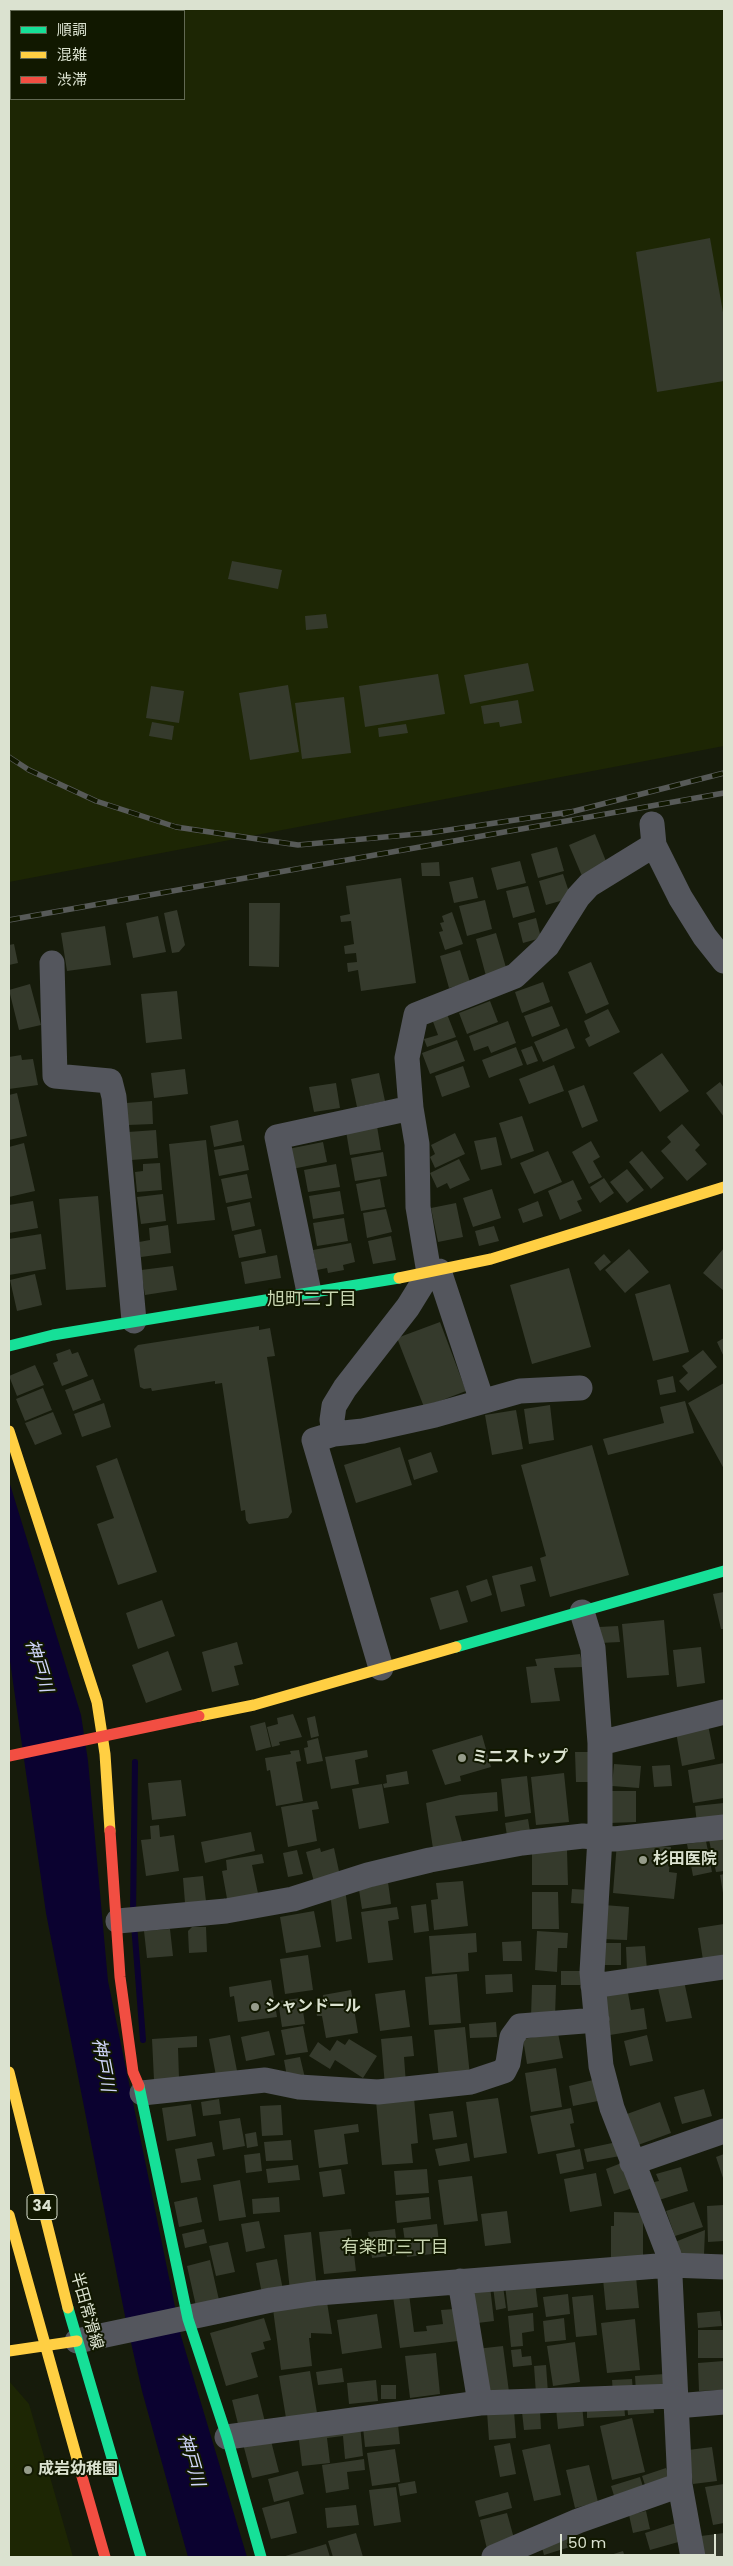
<!DOCTYPE html>
<meta charset="utf-8">
<style>
body{margin:0}
#map{position:relative;width:733px;height:2566px;overflow:hidden;background:#161b0b;font-family:Poppins,"Noto Sans JP",sans-serif}
canvas{display:block}
.frame{position:absolute;inset:0;border:10px solid #dbe2d0;pointer-events:none}
.legend{position:absolute;left:10px;top:10px;width:175px;height:90px;box-sizing:border-box;background:#111800;border:1px solid #626953;margin:0;padding:6px 9px;list-style:none;font-size:15px;color:#dbe2d0}
.legend li{display:flex;align-items:center;gap:10px;height:25px}
.legend b{width:25px;border:1px solid #626953}
.scale{position:absolute;left:560px;top:2534px;width:156px;height:22px;box-sizing:border-box;border:2px solid #dbe2d0;border-top:0;padding-left:6px;font-size:15px;line-height:18px;white-space:nowrap;color:#dbe2d0;-webkit-text-stroke:4px #111800;paint-order:stroke}
</style>
<div id="map">
<canvas width="733" height="2566"></canvas>
<div class="frame"></div>
<ul class="legend">
<li><b style="height:6px;background:#16e098"></b>順調</li>
<li><b style="height:6px;background:#ffcf43"></b>混雑</li>
<li><b style="height:6px;background:#f24e42"></b>渋滞</li>
</ul>
<div class="scale">50 m</div>
</div>
<script>
const ctx = document.querySelector('canvas').getContext('2d');
ctx.lineJoin = 'round';
function fill(path, color) {
  ctx.fillStyle = color;
  ctx.fill(path, 'evenodd');
}
function poly(rows) {
  const path = new Path2D();
  for (const r of rows) {
    path.moveTo(r[0], r[1]);
    for (let i = 2; i < r.length; i += 2) path.lineTo(r[i], r[i + 1]);
  }
  return path;
}
function trace(path, color, width, dash) {
  ctx.strokeStyle = color;
  ctx.lineWidth = width;
  ctx.lineCap = dash ? 'butt' : 'round';
  ctx.setLineDash(dash || []);
  ctx.stroke(path);
}
function label(font, color, halo, rows, align = 'center') {
  ctx.font = font + ' Poppins,"Noto Sans JP",sans-serif';
  ctx.lineWidth = 4;
  ctx.setLineDash([]);
  ctx.textBaseline = 'middle';
  ctx.strokeStyle = halo;
  ctx.fillStyle = color;
  for (const [text, x, y, turn = 0] of rows) {
    ctx.save();
    ctx.translate(x, y);
    ctx.rotate((+turn || 0) * Math.PI / 180);
    ctx.textAlign = isNaN(turn) ? turn : align;
    if (halo) ctx.strokeText(text, 0, 0);
    ctx.fillText(text, 0, 0);
    ctx.restore();
  }
}
fill(poly([
 [9,9,724,9,724,746,9,882],
 [11,11,184,11,184,99,11,99],
 [9,2381,29,2404,73,2557,9,2557]
]), '#1d2604');
fill(poly([
 [9,1481,81,1715,88,1761,108,1981,181,2336,247,2557,188,2557,142,2391,125,2316,46,1913,9,1654]
]), '#0b0230');
trace(poly([
 [133,1914,135,1762],
 [134,1924,143,2040]
]), '#0b0230', 6);
fill(poly([
 [710,238,724,318,724,381,657,392,636,252],
 [232,561,282,570,278,589,228,579],
 [326,614,328,628,306,630,305,616],
 [528,663,534,691,470,704,464,675],
 [438,674,445,714,365,727,359,686],
 [288,685,299,752,250,760,239,693],
 [151,686,184,691,179,723,146,718],
 [344,697,351,753,302,759,295,703],
 [518,700,522,723,500,727,499,722,484,724,481,706],
 [152,722,174,726,172,740,149,736],
 [406,724,408,733,379,737,378,728],
 [595,834,608,866,582,876,569,845],
 [557,847,564,871,538,878,531,854],
 [520,861,526,883,497,890,491,868],
 [439,862,440,876,422,876,421,863],
 [563,874,571,898,546,905,539,881],
 [473,877,478,898,454,903,449,882],
 [401,878,416,983,361,991,358,970,348,972,347,963,357,962,356,953,345,954,344,946,354,944,351,921,341,922,340,916,350,914,346,886],
 [528,886,535,912,513,918,506,891],
 [485,900,492,929,467,936,459,906],
 [249,903,280,903,279,967,249,966],
 [177,910,185,945,179,952,172,953,164,913],
 [452,912,463,944,445,950,439,932,443,931,440,923,444,922,442,916],
 [158,916,166,952,133,958,126,923],
 [536,918,541,938,523,943,518,923],
 [105,926,111,965,67,971,61,933],
 [496,933,507,971,486,976,476,939],
 [14,944,18,963,9,965,9,945],
 [460,950,470,982,449,988,440,956],
 [591,962,609,1004,586,1014,568,972],
 [543,982,550,1002,522,1013,515,992],
 [30,984,41,1025,19,1030,9,990],
 [177,991,182,1039,146,1043,141,994],
 [490,1001,498,1022,467,1034,459,1013],
 [552,1006,560,1026,532,1037,524,1016],
 [608,1009,620,1032,589,1047,585,1039,590,1036,584,1021],
 [447,1014,456,1037,427,1047,424,1039,438,1035,432,1019],
 [508,1021,516,1043,491,1053,488,1046,474,1051,469,1036],
 [567,1028,575,1048,543,1062,534,1042],
 [457,1040,465,1061,430,1074,422,1053],
 [532,1046,538,1061,527,1065,521,1050],
 [516,1047,523,1065,489,1078,482,1060],
 [662,1053,689,1091,660,1112,633,1073],
 [21,1055,22,1060,33,1059,38,1085,9,1089,9,1057],
 [554,1065,564,1091,529,1104,519,1079],
 [463,1066,470,1087,442,1097,435,1076],
 [185,1069,188,1094,154,1098,151,1073],
 [379,1073,385,1101,357,1107,351,1079],
 [720,1082,724,1088,724,1117,706,1093],
 [336,1083,340,1108,314,1112,309,1087],
 [584,1085,598,1121,582,1128,568,1091],
 [17,1093,27,1136,9,1140,9,1095],
 [152,1101,153,1124,128,1125,126,1103],
 [522,1116,534,1151,511,1159,499,1123],
 [238,1120,242,1141,214,1147,210,1126],
 [682,1124,700,1145,695,1150,707,1164,687,1181,661,1151,671,1142,667,1137],
 [377,1126,381,1150,350,1155,346,1131],
 [156,1130,158,1158,131,1160,128,1132],
 [455,1133,465,1154,435,1168,430,1157,435,1154,431,1145],
 [496,1137,502,1165,481,1170,474,1141],
 [206,1140,215,1220,177,1224,169,1144],
 [591,1141,600,1157,593,1161,602,1177,589,1184,572,1152],
 [323,1142,327,1162,292,1169,288,1149],
 [24,1143,35,1191,9,1197,9,1147],
 [244,1145,249,1170,219,1176,214,1150],
 [548,1151,562,1182,534,1194,520,1163],
 [642,1151,664,1178,651,1189,629,1162],
 [383,1152,387,1176,355,1181,351,1158],
 [459,1159,470,1180,450,1189,447,1183,437,1188,430,1173],
 [160,1163,162,1190,137,1192,135,1172,143,1171,143,1164],
 [336,1164,340,1187,308,1192,304,1170],
 [627,1169,644,1190,627,1203,610,1182],
 [247,1174,252,1198,226,1203,221,1179],
 [604,1178,614,1193,600,1203,590,1187],
 [380,1179,385,1207,361,1211,356,1184],
 [573,1180,582,1199,577,1201,582,1211,560,1220,548,1191],
 [492,1189,501,1218,473,1227,463,1198],
 [340,1191,344,1214,313,1219,309,1196],
 [163,1194,166,1221,141,1224,137,1197],
 [98,1196,106,1287,66,1290,59,1199],
 [33,1201,38,1228,9,1233,9,1205],
 [538,1201,543,1216,523,1223,518,1209],
 [250,1202,255,1226,232,1231,227,1207],
 [456,1203,463,1237,438,1242,431,1208],
 [386,1209,392,1232,367,1238,363,1213],
 [344,1218,348,1241,317,1246,313,1223],
 [168,1225,171,1253,141,1257,139,1242,150,1240,149,1228],
 [494,1226,499,1241,479,1246,475,1231],
 [261,1229,266,1253,239,1258,234,1235],
 [41,1234,46,1269,9,1275,9,1239],
 [391,1236,396,1260,373,1264,368,1241],
 [351,1243,355,1262,343,1265,344,1270,328,1273,327,1268,317,1270,313,1250],
 [724,1248,724,1291,703,1273],
 [629,1249,649,1272,625,1293,605,1270],
 [604,1254,611,1262,600,1271,594,1263],
 [277,1255,281,1278,245,1284,241,1262],
 [173,1266,177,1290,145,1295,141,1270],
 [569,1268,591,1347,532,1364,510,1285],
 [35,1274,42,1305,17,1311,10,1280],
 [670,1284,689,1352,653,1361,635,1294],
 [440,1322,466,1391,424,1407,397,1338],
 [259,1326,259,1330,270,1328,275,1356,267,1357,292,1512,288,1518,249,1524,246,1520,245,1510,241,1511,222,1383,215,1384,215,1381,152,1391,151,1388,144,1389,140,1387,134,1349,138,1345],
 [724,1338,724,1357,717,1342],
 [70,1349,72,1354,78,1352,88,1376,62,1386,53,1363,58,1361,56,1354],
 [703,1350,717,1367,688,1391,679,1381,688,1373,682,1366],
 [35,1365,44,1385,17,1396,9,1376],
 [673,1376,676,1392,660,1395,657,1380],
 [93,1379,101,1400,73,1411,65,1390],
 [724,1383,724,1469,688,1403],
 [43,1388,52,1410,25,1421,16,1399],
 [685,1401,694,1433,608,1455,603,1439,664,1423,660,1407],
 [104,1403,111,1427,82,1437,74,1414],
 [550,1405,554,1440,529,1444,524,1409],
 [516,1410,523,1449,492,1455,485,1415],
 [53,1412,62,1434,35,1445,25,1423],
 [592,1445,629,1575,550,1597,540,1558,546,1556,521,1465],
 [400,1447,412,1485,356,1503,344,1465],
 [431,1452,438,1472,414,1480,408,1460],
 [117,1458,157,1572,118,1585,97,1524,114,1518,96,1466],
 [532,1566,536,1581,520,1585,525,1606,501,1612,492,1576],
 [487,1579,492,1595,471,1602,466,1586],
 [458,1590,468,1622,440,1630,430,1598],
 [724,1592,724,1629,721,1629,713,1594],
 [162,1600,175,1636,138,1649,126,1613],
 [664,1620,669,1675,627,1678,622,1624],
 [618,1626,620,1642,600,1643,599,1627],
 [237,1642,243,1664,234,1666,239,1685,212,1692,202,1652],
 [701,1647,705,1683,677,1687,673,1650],
 [168,1651,182,1690,146,1703,132,1665],
 [580,1654,583,1667,554,1668,560,1701,531,1703,526,1667,537,1666,535,1659],
 [293,1714,302,1737,279,1742,280,1745,272,1747,267,1727,278,1724,277,1718],
 [315,1716,319,1736,311,1738,307,1718],
 [265,1722,271,1747,256,1751,250,1726],
 [708,1725,715,1759,682,1766,676,1732],
 [482,1735,491,1767,460,1776,461,1781,445,1785,432,1750],
 [318,1738,323,1761,307,1764,304,1748,308,1747,307,1741],
 [299,1750,301,1761,296,1762,303,1801,276,1806,270,1770,267,1771,265,1758,291,1754,290,1751],
 [367,1750,368,1757,355,1760,359,1784,331,1789,325,1757],
 [575,1752,590,1752,591,1782,576,1782],
 [724,1763,724,1798,693,1803,688,1770],
 [614,1764,641,1766,639,1788,612,1786],
 [670,1765,672,1786,654,1787,652,1766],
 [407,1771,409,1784,384,1788,383,1784,387,1783,386,1775],
 [564,1773,569,1822,536,1825,531,1777],
 [527,1776,531,1813,505,1817,501,1779],
 [181,1780,186,1816,152,1820,148,1783],
 [382,1784,389,1823,359,1829,352,1789],
 [610,1791,636,1791,636,1822,610,1823],
 [497,1792,498,1811,455,1816,464,1849,434,1855,426,1803,460,1795],
 [317,1801,319,1809,312,1810,317,1841,288,1847,281,1807],
 [724,1803,724,1820,697,1824,695,1806],
 [528,1819,531,1838,508,1842,505,1823],
 [159,1825,160,1837,174,1835,179,1871,146,1876,141,1840,151,1839,150,1826],
 [251,1832,255,1851,205,1863,201,1842],
 [724,1837,724,1871,716,1872,709,1840],
 [706,1841,712,1872,693,1876,687,1844],
 [617,1842,671,1847,669,1872,677,1873,674,1899,613,1893],
 [320,1848,321,1852,334,1848,340,1876,314,1882,306,1852],
 [297,1850,303,1874,288,1877,283,1853],
 [532,1850,567,1850,568,1885,532,1885],
 [262,1854,264,1863,252,1865,259,1898,228,1904,222,1871,227,1870,226,1860],
 [724,1874,724,1893,723,1893,720,1875],
 [203,1876,206,1901,185,1903,183,1878],
 [463,1881,468,1926,434,1930,431,1900,438,1899,436,1883],
 [388,1882,391,1904,362,1909,359,1890],
 [345,1889,352,1939,336,1942,330,1893],
 [572,1889,589,1890,588,1904,571,1903],
 [532,1892,558,1892,559,1929,532,1929],
 [426,1904,429,1931,414,1933,411,1906],
 [604,1905,629,1907,627,1940,602,1939],
 [397,1907,399,1919,388,1921,393,1960,368,1963,361,1912],
 [314,1911,321,1947,286,1953,280,1917],
 [724,1924,724,1956,703,1960,698,1928],
 [192,1927,206,1927,207,1952,189,1953,188,1931],
 [170,1929,173,1956,147,1958,144,1931],
 [537,1931,568,1933,567,1948,558,1948,557,1972,535,1970],
 [476,1933,477,1952,468,1953,469,1971,432,1974,429,1936],
 [521,1941,522,1961,503,1961,502,1942],
 [602,1943,621,1943,621,1965,603,1965],
 [645,1946,647,1970,627,1971,626,1947],
 [308,1955,313,1990,285,1994,280,1959],
 [561,1971,583,1971,584,1985,561,1985],
 [457,1974,461,2023,429,2025,425,1977],
 [512,1974,513,1992,486,1994,485,1975],
 [271,1980,277,2017,238,2022,234,1996,230,1997,229,1987],
 [684,1981,692,2018,666,2022,658,1988],
 [532,1985,556,1985,555,2018,531,2017],
 [627,1987,631,2010,644,2008,647,2029,610,2035,603,1990],
 [351,1990,358,2033,326,2038,322,2016,317,2016,315,2005,324,2003,323,1995],
 [405,1990,410,2027,380,2031,375,1994],
 [301,1998,305,2024,282,2027,278,2001],
 [496,2022,497,2037,470,2038,469,2024],
 [303,2026,308,2052,286,2055,281,2030],
 [465,2027,470,2076,439,2079,434,2030],
 [269,2031,275,2055,246,2061,241,2037],
 [558,2033,563,2058,527,2064,523,2039],
 [230,2035,238,2076,217,2081,209,2039],
 [647,2035,653,2061,630,2066,624,2041],
 [197,2036,197,2047,178,2048,179,2078,154,2080,152,2039],
 [412,2036,414,2056,404,2057,406,2084,385,2086,381,2039],
 [349,2039,377,2056,363,2078,335,2060,330,2069,309,2056,318,2042,330,2051,337,2040,345,2045],
 [300,2057,305,2078,288,2082,284,2060],
 [556,2068,562,2107,531,2112,525,2073],
 [593,2080,598,2101,573,2106,569,2086],
 [704,2089,712,2116,682,2124,674,2097],
 [414,2098,418,2143,411,2144,413,2163,382,2165,376,2101],
 [498,2098,507,2153,474,2158,466,2102],
 [219,2099,221,2114,203,2116,201,2102],
 [660,2102,671,2133,638,2145,627,2114],
 [191,2104,196,2136,167,2141,162,2108],
 [281,2105,283,2135,262,2136,260,2106],
 [571,2108,574,2123,570,2124,575,2147,538,2154,530,2116],
 [453,2111,457,2137,433,2140,429,2114],
 [240,2118,245,2146,223,2150,219,2121],
 [358,2124,359,2132,344,2134,348,2164,319,2168,314,2130],
 [256,2132,258,2146,247,2148,245,2134],
 [291,2140,293,2160,266,2161,264,2142],
 [212,2142,215,2156,197,2159,201,2180,181,2183,175,2149],
 [617,2142,620,2156,587,2162,584,2149],
 [467,2143,470,2161,439,2166,435,2149],
 [580,2149,584,2169,560,2174,556,2154],
 [260,2153,262,2171,246,2173,244,2155],
 [724,2154,724,2181,716,2157],
 [624,2162,633,2188,614,2194,606,2169],
 [298,2165,300,2180,268,2183,266,2169],
 [681,2167,688,2191,659,2200,654,2182,659,2181,656,2174],
 [341,2169,345,2194,323,2197,319,2172],
 [427,2169,429,2193,396,2195,394,2171],
 [596,2173,602,2206,570,2212,564,2179],
 [472,2176,478,2221,444,2225,438,2180],
 [240,2180,246,2217,219,2221,213,2185],
 [197,2197,202,2222,179,2227,174,2202],
 [279,2197,280,2212,253,2214,252,2199],
 [429,2197,431,2219,397,2223,395,2201],
 [694,2202,703,2227,675,2236,666,2211],
 [724,2205,724,2241,708,2242,707,2206],
 [507,2211,511,2243,485,2246,481,2214],
 [614,2212,643,2213,643,2258,611,2258,611,2226,614,2226],
 [259,2221,265,2248,246,2252,241,2224],
 [437,2224,440,2253,407,2257,403,2228],
 [204,2229,207,2243,185,2248,182,2234],
 [351,2229,356,2271,324,2274,319,2232],
 [395,2229,398,2255,372,2258,368,2232],
 [705,2230,704,2255,675,2253,675,2242],
 [311,2232,317,2289,290,2291,284,2235],
 [228,2242,235,2272,216,2276,209,2246],
 [277,2259,283,2290,262,2294,256,2263],
 [210,2260,219,2300,196,2306,187,2266],
 [636,2277,639,2308,606,2310,603,2279],
 [535,2282,538,2307,508,2311,505,2285],
 [490,2286,494,2321,469,2324,465,2289],
 [503,2286,506,2308,496,2310,493,2287],
 [409,2294,414,2332,427,2331,426,2326,443,2324,441,2310,454,2309,458,2341,400,2348,393,2296],
 [568,2294,570,2314,546,2317,543,2297],
 [593,2295,597,2335,576,2337,572,2297],
 [327,2302,332,2334,311,2333,311,2338,309,2338,312,2366,281,2370,273,2309],
 [720,2311,722,2326,698,2328,697,2313],
 [533,2313,534,2331,522,2333,523,2346,511,2347,508,2316],
 [377,2314,382,2348,342,2354,337,2320],
 [264,2318,271,2340,263,2342,265,2349,251,2353,258,2377,226,2386,210,2333],
 [564,2318,566,2340,545,2342,543,2321],
 [635,2319,640,2370,607,2373,601,2323],
 [698,2330,724,2330,724,2358,698,2358],
 [575,2342,580,2382,553,2386,547,2346],
 [503,2346,509,2392,482,2396,476,2349],
 [521,2349,522,2357,531,2356,532,2365,513,2367,511,2350],
 [436,2353,440,2394,410,2398,405,2356],
 [724,2361,724,2390,699,2391,698,2363],
 [546,2365,548,2393,536,2394,534,2366],
 [342,2368,344,2382,318,2385,316,2372],
 [310,2371,317,2413,286,2418,279,2376],
 [665,2374,666,2390,636,2392,635,2376],
 [632,2379,633,2392,613,2394,612,2380],
 [376,2380,378,2401,349,2404,347,2383],
 [381,2385,396,2385,396,2399,381,2399],
 [258,2394,265,2422,239,2428,232,2400],
 [653,2401,654,2413,628,2415,627,2403],
 [624,2403,625,2416,587,2418,587,2405],
 [582,2404,584,2426,558,2429,556,2408],
 [514,2411,516,2438,489,2440,487,2412],
 [540,2411,541,2429,524,2430,522,2412],
 [632,2418,645,2472,612,2480,600,2426],
 [360,2424,363,2456,345,2459,343,2436,327,2438,330,2463,302,2466,298,2432],
 [398,2424,400,2444,365,2447,363,2427],
 [269,2433,279,2472,252,2478,242,2440],
 [510,2443,516,2474,500,2477,494,2446],
 [550,2444,561,2495,534,2501,522,2450],
 [712,2447,717,2481,693,2484,688,2450],
 [395,2449,400,2482,372,2486,367,2453],
 [364,2459,365,2470,347,2472,349,2489,326,2493,322,2465],
 [589,2465,598,2502,575,2508,566,2470],
 [666,2468,671,2482,647,2491,642,2476],
 [298,2471,304,2494,274,2502,268,2479],
 [640,2477,645,2493,616,2502,611,2486],
 [415,2481,417,2493,400,2496,398,2484],
 [724,2484,724,2523,713,2525,705,2487],
 [396,2487,401,2522,374,2526,369,2490],
 [508,2492,512,2508,479,2517,475,2501],
 [289,2501,297,2533,271,2539,262,2508],
 [356,2505,359,2525,327,2528,325,2508],
 [646,2511,650,2529,633,2533,629,2515],
 [507,2513,515,2542,487,2549,480,2520],
 [676,2523,682,2541,650,2550,645,2533],
 [356,2533,363,2557,333,2557,328,2541],
 [569,2533,573,2546,544,2555,540,2541],
 [724,2533,724,2557,704,2557,701,2536],
 [326,2544,330,2557,282,2557],
 [623,2551,625,2557,604,2557]
]), '#353a2c');
trace(poly([
 [652,824,654,845,680,897,705,937,724,961],
 [52,963,55,1076,110,1081,114,1097,134,1321],
 [439,1271,482,1401],
 [309,1292,277,1137,411,1108],
 [334,1434,363,1431,435,1415,520,1391,580,1388],
 [582,1612,593,1648,600,1743,600,1838,592,1972,601,2066,612,2108,669,2255,680,2485,693,2557],
 [381,1668,314,1440,334,1434,332,1420,334,1406,345,1388,408,1307,429,1273,418,1207,417,1144,411,1108,407,1058,416,1015,515,976,547,946,578,897,589,885,654,845],
 [600,1743,724,1712],
 [118,1921,226,1911,293,1899,368,1875,430,1860,522,1843,583,1836,614,1839,724,1827],
 [593,1986,724,1967],
 [142,2093,265,2080,299,2087,378,2092,471,2082,504,2071,508,2063,512,2037,520,2026,597,2020],
 [632,2163,724,2131],
 [460,2281,480,2403],
 [77,2341,271,2300,318,2293,670,2265,724,2267],
 [676,2406,724,2402],
 [227,2437,480,2403,675,2396],
 [494,2557,578,2521,680,2485]
]), '#54565d', 25);
trace(poly([
 [9,1346,53,1335,399,1278],
 [456,1647,724,1571],
 [139,2086,188,2319,227,2437,261,2557],
 [68,2308,141,2557]
]), '#16e098', 11);
trace(poly([
 [399,1278,491,1259,724,1187],
 [9,1431,97,1702,105,1754,110,1831],
 [199,1716,254,1705,456,1647],
 [9,2072,68,2308],
 [9,2215,81,2473],
 [9,2351,77,2341]
]), '#ffcf43', 11);
trace(poly([
 [9,1756,199,1716],
 [110,1831,120,1977,133,2072,139,2086],
 [81,2473,105,2557]
]), '#f24e42', 11);
const rail = poly([
 [9,757,29,770,96,801,176,827,298,845,428,833,569,812],
 [563,814,724,773],
 [9,920,724,793]
]);
trace(rail, '#575a58', 5.5);
trace(rail, '#111800', 4, [11]);
for (const [x, y, r, color] of [
 [462,1758,5,"#969c8b"],
 [643,1860,5,"#969c8b"],
 [255,2007,5,"#969c8b"],
 [28,2470,5,"#969c8b"]
]) {
  const dot = new Path2D();
  dot.arc(x, y, r, 0, 2 * Math.PI);
  ctx.fillStyle = color;
  ctx.fill(dot);
  trace(dot, '#111800', 2);
}
for (const [x, y, w] of [
 [42,2207,30]
]) {
  const box = new Path2D();
  box.roundRect(x - w / 2, y - 12.5, w, 25, 4);
  ctx.fillStyle = '#111800';
  ctx.fill(box);
  trace(box, '#dbe2d0', 1);
}
label('bold 15px', '#dbe2d0', null, [
 ["34",42,2207]
]);
label('bold 16px', '#dbe2d0', '#111800', [
 ["ミニストップ",472,1758],
 ["杉田医院",653,1860],
 ["シャンドール",265,2007],
 ["成岩幼稚園",38,2470]
], 'left');
label('16px', '#dbe2d0', '#111800', [
 ["半田常滑線",86,2311,74]
]);
label('18px', '#c7d4b0', '#111800', [
 ["旭町二丁目",312,1300],
 ["有楽町三丁目",395,2248]
]);
label('italic 18px', '#d0d5f9', '#111800', [
 ["神戸川",38,1666,73],
 ["神戸川",102,2065,79],
 ["神戸川",190,2460,74]
]);
</script>
